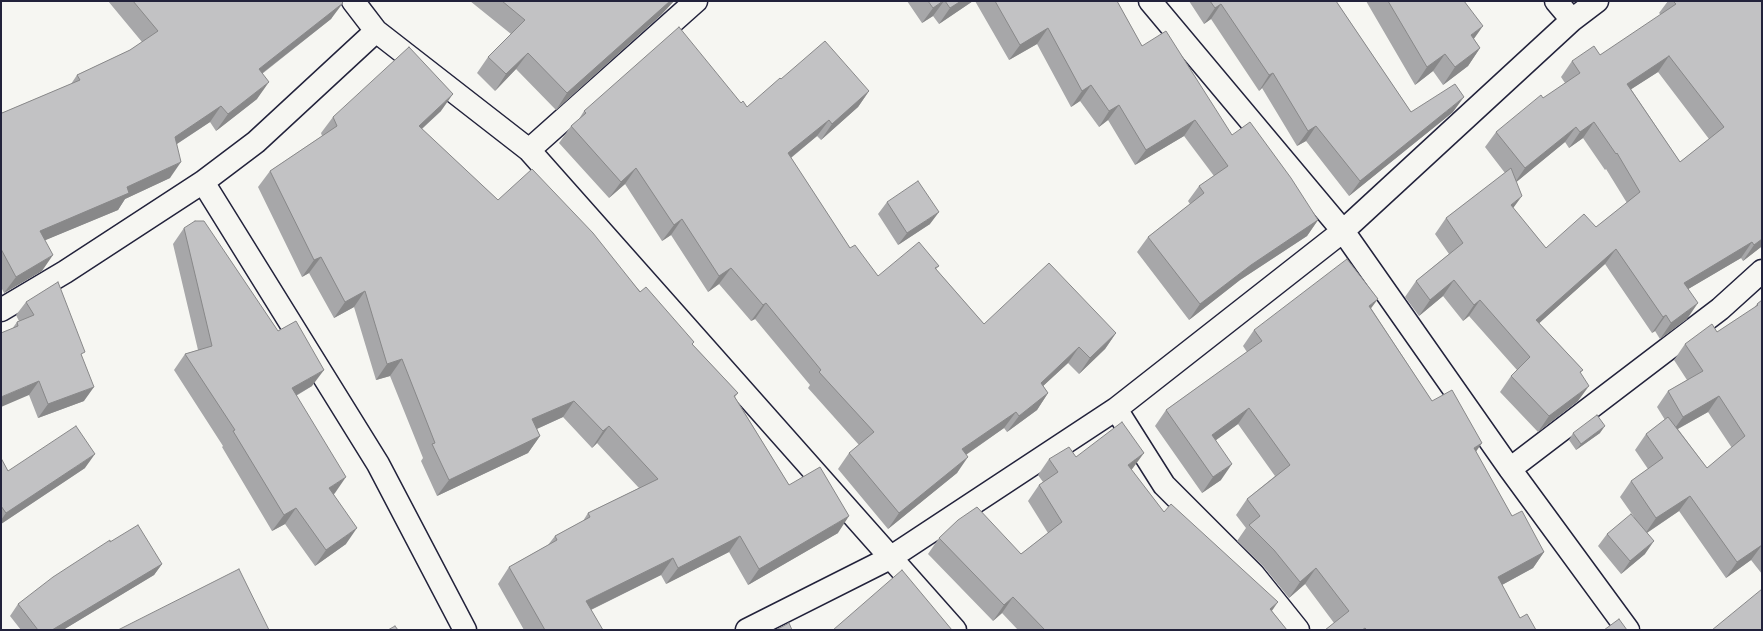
<!DOCTYPE html>
<style>
body{margin:0}
#map{position:relative;width:1763px;height:631px;overflow:hidden;background:#f6f6f2;font-family:"Gochi Hand",sans-serif}
canvas{display:block}
.frame{position:absolute;inset:0;border:2px solid #22223b;pointer-events:none}
</style>
<div id="map">
<canvas width="1763" height="631"></canvas>
<div class="frame"></div>
</div>
<script>
const ctx = document.querySelector('canvas').getContext('2d');
ctx.lineJoin = 'round';
function poly(rows) {
  const path = new Path2D();
  for (const r of rows) {
    path.moveTo(r[0], r[1]);
    for (let i = 2; i < r.length; i += 2) path.lineTo(r[i], r[i + 1]);
  }
  return path;
}
function trace(path, color, width, dash) {
  ctx.strokeStyle = color;
  ctx.lineWidth = width;
  ctx.lineCap = dash ? 'butt' : 'round';
  ctx.setLineDash(dash || []);
  ctx.stroke(path);
}
function fill(path, color) {
  ctx.fillStyle = color;
  ctx.fill(path, 'evenodd');
}
const minor = poly([
 [353,1,376,31,529,150,955,630],
 [1150,1,1343,231,1510,469,1628,630],
 [1556,1,1572,20],
 [529,150,696,1],
 [203,182,378,464,465,630],
 [1,310,65,272,203,182,256,142,376,31],
 [1116,409,1164,485,1253,574,1298,630],
 [1510,469,1720,309,1762,271],
 [747,630,890,558,1116,409,1343,231,1572,20,1597,1]
]);
trace(minor, '#22223b', 25);
trace(minor, '#f6f6f2', 22);
fill(poly([
 [108,1,341,1,331,19,262,74,257,99,216,131,210,122,177,144,170,178,125,199,118,210,45,240,42,271,4,293,1,287,1,111,2,113,71,84,77,75,130,50,142,42],
 [470,1,674,1,661,15,556,110,516,69,495,91,477,73,488,57,511,34],
 [907,1,973,1,939,24,933,16,922,23],
 [975,1,1117,1,1142,46,1318,220,1307,236,1240,280,1189,320,1137,252,1148,237,1190,204,1188,201,1199,186,1214,176,1184,136,1135,165,1108,120,1099,127,1080,101,1071,107,1037,44,1009,60],
 [1189,1,1336,1,1411,112,1453,112,1349,196,1306,141,1297,146,1262,88,1259,91,1211,19,1204,24],
 [1366,1,1464,1,1474,39,1480,48,1468,66,1443,85,1433,71,1415,85],
 [1668,1,1762,1,1762,249,1761,247,1743,261,1741,258,1688,289,1687,319,1660,339,1655,331,1652,333,1605,264,1539,323,1583,370,1580,373,1578,401,1538,432,1500,392,1511,376,1517,370,1469,316,1463,321,1443,296,1419,316,1405,297,1416,281,1449,254,1435,234,1446,218,1505,173,1485,147,1496,132,1565,83,1561,77,1572,61,1600,55,1661,15,1659,13],
 [1658,72,1709,139,1680,162,1631,89],
 [1583,138,1605,170,1606,169,1627,203,1596,227,1546,248,1513,208,1516,182,1565,142,1569,148],
 [781,79,869,91,858,107,821,140,817,136,791,158,850,248,878,276,939,266,936,269,984,324,1116,333,1105,349,1079,374,1068,363,1043,386,1048,393,1037,410,1007,432,1004,428,966,455,957,473,888,529,838,469,849,453,859,445,808,388,810,385,755,319,751,321,719,284,708,292,671,235,662,241,625,184,609,198,559,143,571,126,579,119,584,111,741,103,747,107],
 [441,111,422,129,498,200,640,292,694,342,692,344,738,393,735,397,789,485,838,533,748,585,729,552,666,584,661,575,591,610,603,630,524,630,498,584,509,567,548,545,555,536,583,521,588,513,639,488,597,443,592,448,563,417,537,429,540,436,528,453,437,496,421,461,423,458,390,376,376,380,354,307,334,318,309,273,302,277,258,187,270,171,322,136,321,133,333,117],
 [887,202,930,224,898,245,878,214],
 [184,228,312,386,296,396,335,493,334,494,346,544,315,566,285,524,272,531,222,447,223,446,174,370,185,354,198,350,173,244],
 [1762,300,1762,574,1751,560,1726,578,1679,511,1647,533,1645,554,1621,574,1598,546,1607,534,1634,517,1620,497,1631,481,1648,469,1635,450,1646,434,1665,420,1657,407,1668,391,1687,380,1674,360,1685,344,1717,332,1753,309,1757,304],
 [1708,412,1732,448,1707,468,1678,429],
 [26,302,82,356,84,401,38,418,29,395,12,329,17,322,19,321,16,315],
 [1371,308,1432,401,1476,452,1512,516,1544,552,1533,568,1502,585,1520,618,1536,630,1325,630,1334,623,1305,584,1289,598,1263,566,1237,541,1246,528,1236,515,1247,499,1275,476,1238,424,1216,440,1221,480,1202,493,1155,426,1166,410,1247,352,1243,346,1254,330],
 [1573,433,1600,433,1576,450,1569,440],
 [1076,457,1133,468,1131,470,1164,512,1272,611,1287,630,1018,630,1002,613,993,621,928,554,939,538,1021,554,1048,533,1028,501,1039,485,1043,482,1038,475,1049,459],
 [1,458,8,471,85,468,1,524],
 [110,542,162,564,154,575,63,630,21,630,10,616,18,604]
]), '#a7a7a9');
fill(poly([
 [670,1,674,1,661,15,556,110,567,93],
 [944,1,933,16,922,23,933,8],
 [961,1,973,1,939,24,950,8],
 [343,3,331,19,247,85,259,69],
 [1221,4,1211,19,1204,24,1215,8],
 [1483,26,1471,43,1471,35],
 [1048,28,1037,44,1009,60,1020,45],
 [1480,48,1468,66,1443,85,1455,67],
 [528,53,516,69,495,91,506,74],
 [1445,54,1433,71,1415,85,1427,67],
 [1669,56,1658,72,1616,99,1627,84],
 [1273,73,1262,88,1259,91,1269,75],
 [269,82,257,99,216,131,228,114],
 [1091,85,1080,101,1071,107,1082,91],
 [869,91,858,107,821,140,832,124],
 [453,94,441,111,407,142,419,126],
 [1464,97,1453,112,1349,196,1360,181],
 [1119,105,1108,120,1099,127,1109,111],
 [221,106,210,122,163,153,175,137],
 [829,120,817,136,777,169,788,153],
 [1195,120,1184,136,1135,165,1146,150],
 [1594,122,1583,138,1569,148,1580,132],
 [1316,126,1306,141,1297,146,1308,131],
 [1576,127,1565,142,1514,184,1525,168],
 [181,162,170,178,125,199,118,210,29,247,40,231,127,187],
 [636,168,625,184,609,198,621,182],
 [1522,196,1511,211,1511,205],
 [939,212,930,224,898,245,907,233],
 [682,219,671,235,662,241,674,225],
 [1318,220,1307,236,1240,280,1189,320,1200,304,1251,265],
 [1762,239,1762,246,1761,247,1743,261,1754,245],
 [1752,242,1741,258,1673,298,1684,283],
 [1616,249,1605,264,1525,336,1536,320],
 [53,255,42,271,4,293,16,277],
 [321,257,309,273,302,277,314,260],
 [731,268,719,284,708,292,719,276],
 [1454,280,1443,296,1419,316,1430,300],
 [365,291,354,307,334,318,345,302],
 [1378,299,1366,315,1369,306],
 [1480,300,1469,316,1463,321,1474,305],
 [766,303,755,319,751,321,763,305],
 [1698,303,1687,319,1660,339,1671,323],
 [1666,315,1655,331,1652,333,1663,317],
 [1116,333,1105,349,1079,374,1090,358],
 [1079,347,1068,363,1029,399,1041,383],
 [402,359,390,376,376,380,387,364],
 [324,370,312,386,281,404,292,388],
 [39,381,29,395,1,407,1,397],
 [1589,386,1578,401,1538,432,1549,416],
 [94,387,84,401,38,418,48,404],
 [1048,393,1037,410,1007,432,1019,416],
 [1719,396,1708,412,1672,432,1683,417],
 [574,401,563,417,521,436,532,419],
 [1249,408,1238,424,1201,451,1212,435],
 [1016,412,1004,428,951,465,962,449],
 [609,426,597,443,592,448,603,431],
 [1605,426,1600,433,1576,450,1581,444],
 [540,436,528,453,437,496,449,480],
 [1482,443,1471,459,1474,448],
 [1144,453,1133,468,1116,481,1128,465],
 [95,454,85,468,1,524,1,520,6,513],
 [968,457,957,473,888,529,899,513],
 [1232,464,1221,480,1202,493,1213,477],
 [346,477,335,493,318,504,329,488],
 [1690,496,1679,511,1645,534,1656,518],
 [296,508,285,524,272,531,284,515],
 [849,516,838,533,748,585,759,569],
 [357,528,346,544,315,566,326,550],
 [740,536,729,552,666,584,678,568],
 [1654,541,1645,554,1621,574,1630,561],
 [1762,545,1751,560,1726,578,1737,562],
 [1544,552,1533,568,1487,593,1498,577],
 [673,558,661,575,574,618,586,601],
 [162,564,154,575,63,630,52,630],
 [1316,568,1305,584,1289,598,1300,582],
 [1013,597,1002,613,993,621,1004,605],
 [1278,602,1267,618,1270,609]
]), '#888889');
const building = poly([
 [133,1,341,1,343,3,259,69,269,82,228,114,221,106,175,137,181,162,127,187,129,193,40,231,53,255,16,277,1,249,1,111,2,113,80,80,77,75,130,50,158,31,133,1],
 [502,1,670,1,567,93,528,53,506,74,488,57,525,20,502,1],
 [928,1,943,1,933,8,928,1],
 [945,1,961,1,950,8,945,1],
 [995,1,1117,1,1142,46,1166,31,1232,135,1250,122,1291,178,1318,220,1251,265,1200,304,1148,237,1204,193,1199,186,1228,166,1195,120,1146,150,1119,105,1109,111,1091,85,1082,91,1048,28,1020,45,995,1],
 [1210,1,1336,1,1411,112,1455,84,1464,97,1360,181,1316,126,1308,131,1273,73,1269,75,1221,4,1215,8,1210,1],
 [1388,1,1464,1,1483,26,1471,35,1480,48,1455,67,1445,54,1427,67,1388,1],
 [1673,1,1762,1,1762,239,1754,245,1752,242,1684,283,1698,303,1671,323,1666,315,1663,317,1616,249,1536,320,1583,370,1580,372,1589,386,1549,416,1511,376,1530,357,1480,300,1474,305,1454,280,1430,300,1416,281,1463,243,1446,218,1511,168,1522,196,1511,205,1546,248,1584,214,1596,227,1640,192,1617,153,1616,154,1594,122,1580,132,1576,127,1525,168,1496,132,1541,95,1543,98,1580,73,1572,61,1594,46,1600,55,1676,4,1673,1],
 [1669,56,1724,127,1680,162,1627,84,1669,56],
 [679,27,741,103,743,101,747,107,780,78,781,79,825,41,869,91,832,124,829,120,788,153,850,248,855,245,878,276,919,242,939,266,935,268,984,324,1049,263,1116,333,1090,358,1079,347,1041,383,1048,393,1019,416,1016,412,962,449,968,457,899,513,849,453,874,432,819,372,821,370,766,303,763,305,731,268,719,276,682,219,674,225,636,168,621,182,571,126,586,113,584,111,679,27],
 [409,47,453,94,419,126,498,200,532,169,593,233,640,292,646,287,694,342,692,344,738,393,734,396,789,485,820,467,849,516,759,569,740,536,678,568,673,558,586,601,603,630,545,630,509,567,557,540,555,536,590,517,588,513,658,479,609,426,603,431,574,401,532,419,540,436,449,480,432,444,435,443,402,359,387,364,365,291,345,302,321,257,314,260,270,171,337,126,333,117,409,47],
 [918,181,939,212,907,233,887,202,918,181],
 [195,221,204,221,278,331,296,321,324,370,292,388,346,477,329,488,357,528,326,550,296,508,284,515,233,431,235,430,185,354,212,346,184,228,195,221],
 [1347,259,1378,299,1369,306,1432,401,1452,390,1482,443,1474,448,1512,516,1522,511,1544,552,1498,577,1520,618,1527,614,1536,630,1367,630,1365,628,1362,630,1325,630,1349,611,1316,568,1300,582,1274,550,1249,525,1260,516,1247,499,1290,465,1249,408,1212,435,1232,464,1213,477,1166,410,1262,341,1254,330,1347,259],
 [58,282,85,352,81,354,94,387,48,404,39,381,1,397,1,333,18,326,17,322,34,315,26,302,58,282],
 [1762,300,1762,545,1737,562,1690,496,1656,518,1631,481,1663,458,1646,434,1668,417,1707,468,1745,436,1719,396,1683,417,1668,391,1703,371,1685,344,1712,324,1717,332,1758,305,1757,304,1762,300],
 [1597,415,1605,426,1581,444,1573,433,1597,415],
 [1122,422,1144,453,1128,465,1164,512,1171,504,1278,602,1270,609,1287,630,1045,630,1013,597,1004,605,939,538,958,520,977,507,1021,554,1062,522,1039,485,1058,472,1049,459,1069,447,1076,457,1122,422],
 [76,426,95,454,6,513,1,506,1,458,8,471,76,426],
 [1631,514,1654,541,1630,561,1607,534,1631,514],
 [138,525,162,564,52,630,38,630,18,604,53,577,110,540,110,542,138,525],
 [239,569,269,630,118,630,239,569],
 [902,570,952,630,833,630,902,570],
 [1762,589,1762,630,1712,630,1762,589],
 [1619,619,1627,630,1604,630,1619,619],
 [789,623,792,630,776,630,789,623],
 [395,626,398,630,388,630,395,626]
]);
fill(building, '#c2c2c4');
trace(building, '#888889', 1);
</script>
